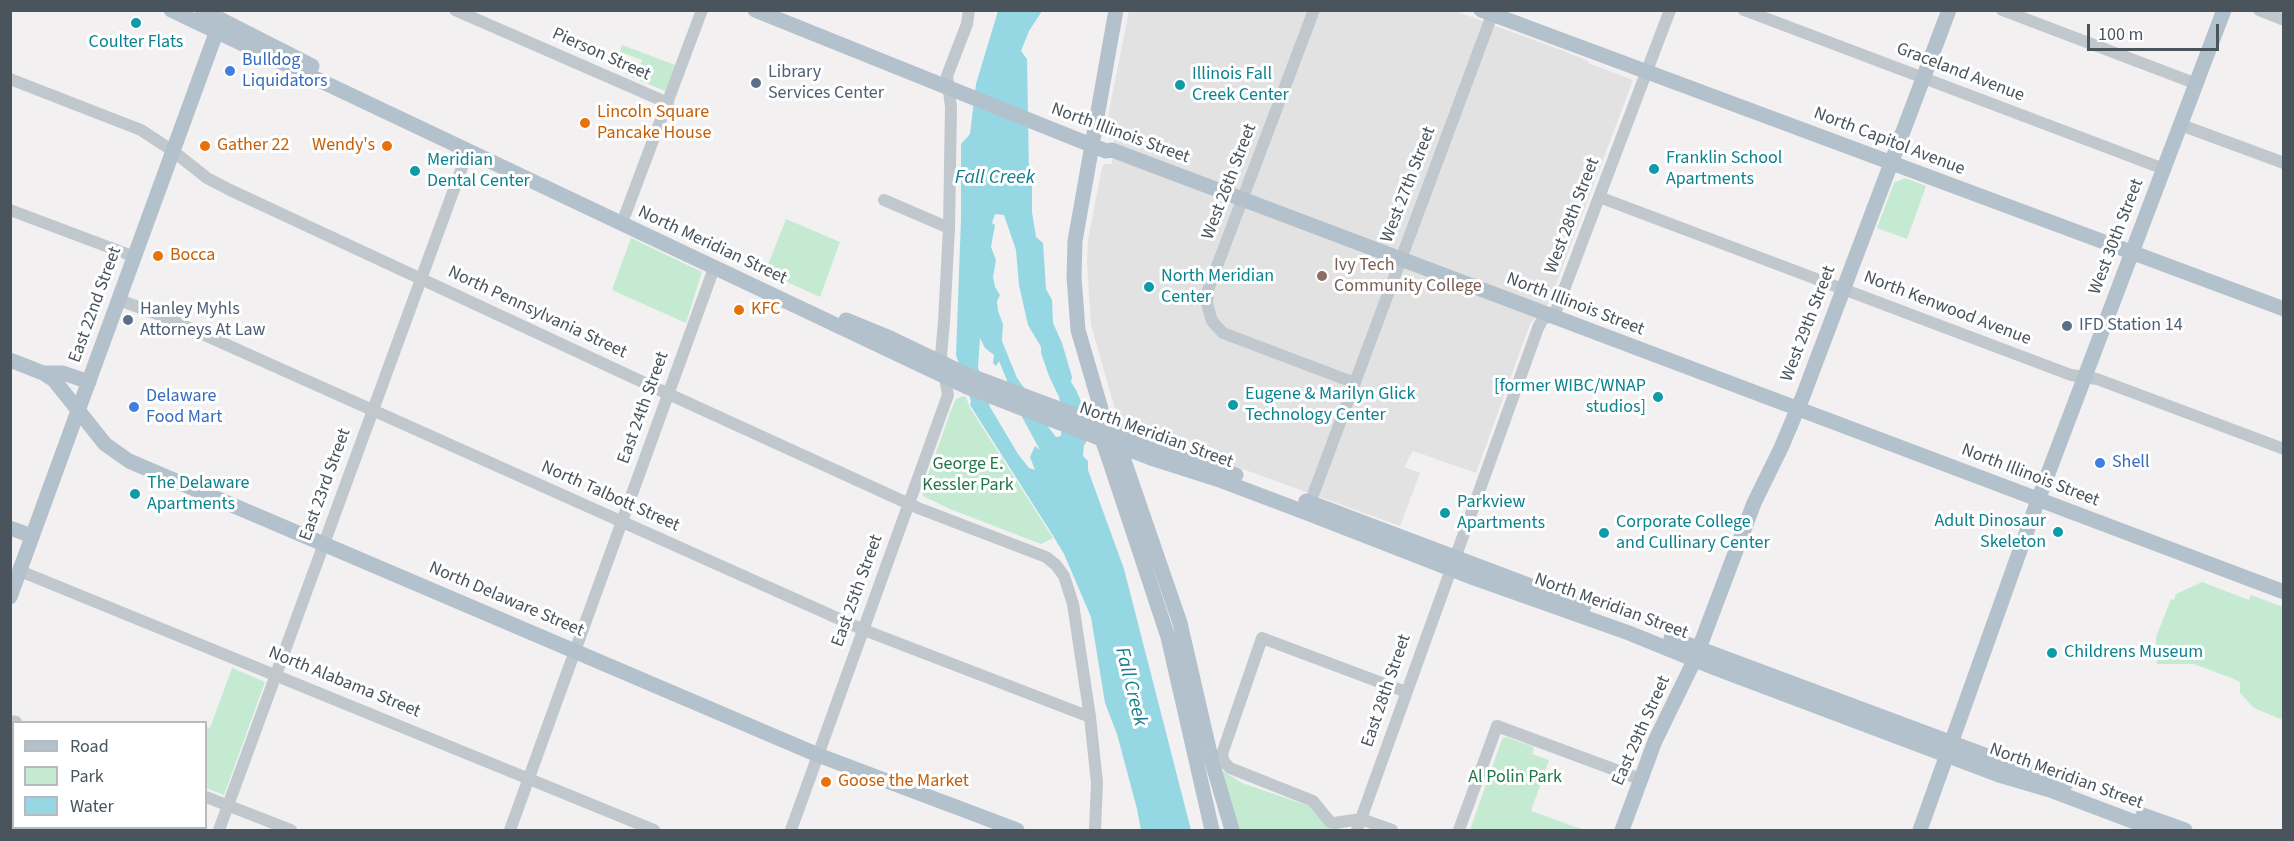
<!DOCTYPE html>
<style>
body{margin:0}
#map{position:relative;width:2294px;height:841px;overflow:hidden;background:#f2f0f1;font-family:"Source Sans 3",sans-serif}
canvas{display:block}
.frame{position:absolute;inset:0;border:12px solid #4a545c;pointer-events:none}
.legend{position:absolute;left:12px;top:721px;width:195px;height:108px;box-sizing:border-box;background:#fff;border:2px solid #b7bbbe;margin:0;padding:8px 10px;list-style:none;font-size:18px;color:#4a545c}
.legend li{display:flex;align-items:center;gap:12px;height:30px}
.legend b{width:30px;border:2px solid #b7bbbe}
.scale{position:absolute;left:2087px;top:24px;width:132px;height:27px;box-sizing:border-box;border:3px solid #4a545c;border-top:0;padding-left:8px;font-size:18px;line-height:21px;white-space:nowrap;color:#4a545c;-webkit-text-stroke:4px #fff;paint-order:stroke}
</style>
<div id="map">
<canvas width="2294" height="841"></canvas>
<div class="frame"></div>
<ul class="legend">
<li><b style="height:8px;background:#b3c1cc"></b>Road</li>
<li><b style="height:16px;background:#c4ebd1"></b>Park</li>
<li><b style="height:16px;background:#95d8e4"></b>Water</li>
</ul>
<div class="scale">100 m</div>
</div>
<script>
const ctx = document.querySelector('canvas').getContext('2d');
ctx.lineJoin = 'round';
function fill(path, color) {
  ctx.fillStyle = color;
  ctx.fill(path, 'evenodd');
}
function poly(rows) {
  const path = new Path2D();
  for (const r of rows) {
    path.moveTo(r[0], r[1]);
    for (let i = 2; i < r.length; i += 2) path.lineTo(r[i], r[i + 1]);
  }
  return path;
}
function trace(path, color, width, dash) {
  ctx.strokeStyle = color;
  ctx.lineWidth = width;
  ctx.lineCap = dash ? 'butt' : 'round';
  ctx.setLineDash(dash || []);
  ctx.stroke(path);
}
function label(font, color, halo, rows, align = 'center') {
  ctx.font = font + ' "Source Sans 3",sans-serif';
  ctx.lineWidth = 6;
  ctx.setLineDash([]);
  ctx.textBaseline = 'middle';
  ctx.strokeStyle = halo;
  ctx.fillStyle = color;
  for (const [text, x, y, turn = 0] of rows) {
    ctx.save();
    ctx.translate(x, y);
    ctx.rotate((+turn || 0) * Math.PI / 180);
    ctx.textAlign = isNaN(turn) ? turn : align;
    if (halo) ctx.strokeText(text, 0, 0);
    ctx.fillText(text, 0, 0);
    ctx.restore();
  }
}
fill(poly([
 [1129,11,1455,11,1569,53,1588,61,1588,63,1633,80,1549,303,1530,324,1476,473,1413,451,1404,467,1420,473,1400,526,1121,425,1118,420,1091,325,1087,262,1088,240,1102,167,1105,164,1112,164,1114,140,1109,138,1105,131]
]), '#e3e2e2');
fill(poly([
 [622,45,675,65,665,91,625,74,629,63,639,68,642,60,620,52],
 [1905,178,1926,186,1907,239,1877,228,1894,183],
 [786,219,840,242,820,297,765,272],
 [631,238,702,272,686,323,612,290],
 [963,396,966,397,970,408,1053,538,1041,544,950,509,923,496,922,491,953,405,956,399],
 [2202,582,2249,600,2251,595,2283,607,2283,720,2254,708,2240,693,2240,682,2234,679,2194,664,2157,664,2156,637,2171,599,2174,600,2176,594],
 [232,668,265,682,224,795,206,788,206,727,210,728],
 [1506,737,1534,747,1532,754,1549,760,1531,811,1584,830,1470,830,1502,739],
 [1221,770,1242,783,1312,807,1327,827,1343,829,1343,830,1238,830]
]), '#c4ebd1');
fill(poly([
 [998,11,1042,11,1029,31,1021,51,1027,59,1029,173,1032,179,1032,212,1036,237,1043,243,1046,289,1052,300,1053,323,1062,343,1072,377,1071,382,1076,390,1085,410,1086,443,1084,445,1083,456,1088,461,1088,470,1124,569,1191,830,1141,830,1137,809,1117,734,1105,703,1091,617,1064,554,1052,534,970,405,971,401,956,355,961,219,961,144,970,134,976,84],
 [995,214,1004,215,1016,250,1019,285,1028,325,1041,347,1041,353,1049,376,1059,397,1062,411,1061,436,1056,437,1039,415,1032,399,1017,378,1002,341,1003,324,998,311,997,301,1000,295,995,287,993,277,996,260,991,247,995,225,992,223],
 [980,338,985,348,994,355,993,363,996,366,999,361,1022,417,1040,450,1035,446,1030,457,1035,470,1029,468,1018,454,990,407,978,367]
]), '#95d8e4');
trace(poly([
 [455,10,668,103],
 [1314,10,1208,290,1207,304,1212,321,1223,333,1355,383],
 [1744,10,2164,169],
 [2002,10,2197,84],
 [2259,10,2284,20],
 [10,79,141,130,173,151,207,178,230,190,662,391,918,508,1046,557,1056,565,1064,576,1073,604,1090,717,1097,783,1095,830],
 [2181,125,2284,163],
 [1599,197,2071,375,2097,379,2284,449],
 [884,200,949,228],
 [10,210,135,257],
 [625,215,702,10],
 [119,300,160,315,864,630,1090,717],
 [1310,503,1492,15],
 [20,571,654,830],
 [10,721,16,722],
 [206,797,291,830],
 [219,830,468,151],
 [510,830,714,268],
 [791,830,948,395,941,355,944,322,949,228,951,107,947,76,967,24,969,10],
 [1357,830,1538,328,1542,320,1554,313,1557,308,1670,10],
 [1392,830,1361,819,1334,823,1330,822,1313,801,1230,768,1224,762,1222,754,1262,638,1406,692],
 [1459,830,1497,726,1640,779]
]), '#c0c8cd', 12);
trace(poly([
 [171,10,967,387,1151,458,1217,479,1307,513,1474,578,1629,633,1715,668,1999,775,2050,790,2156,830],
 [202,10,312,66],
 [755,10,1091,145,1106,151,1112,150,2284,592],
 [1116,10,1075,241,1074,277,1078,330,1106,426,1119,446,1180,623,1212,762,1232,830],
 [1481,10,2284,309],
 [846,320,890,338,963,373,1236,475],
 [10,360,43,373,54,380,105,444,129,461,818,755,1017,830],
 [43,373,63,373,89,382],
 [1104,432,1102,439,1109,459,1168,637,1212,830],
 [1306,501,1584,606],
 [10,528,32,536],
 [10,597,219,25],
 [1671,638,2065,785],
 [2143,815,2185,830],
 [1622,830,1655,741,1695,659,1754,503,1781,448,1803,396,1949,10],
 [1920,830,2038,500,2224,10]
]), '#b3c1cc', 15);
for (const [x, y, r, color] of [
 [136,23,6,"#0f9aa8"],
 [230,71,6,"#3f7fe0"],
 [756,83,6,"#5c6f8a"],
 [1180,85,6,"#0f9aa8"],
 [585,123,6,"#e8710a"],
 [205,146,6,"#e8710a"],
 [387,146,6,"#e8710a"],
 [1654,169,6,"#0f9aa8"],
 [415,171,6,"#0f9aa8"],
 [158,256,6,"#e8710a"],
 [1322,276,6,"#8d6e63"],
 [1149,287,6,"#0f9aa8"],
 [739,310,6,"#e8710a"],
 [128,320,6,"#5c6f8a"],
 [2067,326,6,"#5c6f8a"],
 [1658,397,6,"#0f9aa8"],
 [1233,405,6,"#0f9aa8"],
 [134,407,6,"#3f7fe0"],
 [2100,463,6,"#3f7fe0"],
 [135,494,6,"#0f9aa8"],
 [1445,513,6,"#0f9aa8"],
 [2058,532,6,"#0f9aa8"],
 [1604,533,6,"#0f9aa8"],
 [2052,653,6,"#0f9aa8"],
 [826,782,6,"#e8710a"]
]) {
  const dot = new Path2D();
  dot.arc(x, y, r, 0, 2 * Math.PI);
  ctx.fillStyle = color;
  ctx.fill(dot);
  trace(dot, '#fff', 2);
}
label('18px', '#0d838f', '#fff', [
 ["Coulter Flats",136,43,"center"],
 ["Illinois Fall",1192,75],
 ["Creek Center",1192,96],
 ["Franklin School",1666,159],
 ["Apartments",1666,180],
 ["Meridian",427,161],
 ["Dental Center",427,182],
 ["North Meridian",1161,277],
 ["Center",1161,298],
 ["[former WIBC/WNAP",1646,387,"right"],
 ["studios]",1646,408,"right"],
 ["Eugene & Marilyn Glick",1245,395],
 ["Technology Center",1245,416],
 ["The Delaware",147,484],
 ["Apartments",147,505],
 ["Parkview",1457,503],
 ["Apartments",1457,524],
 ["Adult Dinosaur",2046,522,"right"],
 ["Skeleton",2046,543,"right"],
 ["Corporate College",1616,523],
 ["and Cullinary Center",1616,544],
 ["Childrens Museum",2064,653]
], 'left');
label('18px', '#4a545c', '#fff', [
 ["Pierson Street",601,55,24],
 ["Graceland Avenue",1960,73,21],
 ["North Illinois Street",1120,134,20],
 ["North Capitol Avenue",1889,142,21],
 ["West 26th Street",1230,182,-69],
 ["West 27th Street",1409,185,-69],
 ["West 28th Street",1573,216,-69],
 ["West 30th Street",2117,237,-69],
 ["North Meridian Street",712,246,25],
 ["East 22nd Street",96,305,-70],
 ["North Illinois Street",1575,305,21],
 ["North Kenwood Avenue",1947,309,21],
 ["North Pennsylvania Street",537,313,25],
 ["West 29th Street",1809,324,-69],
 ["East 24th Street",644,408,-70],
 ["North Meridian Street",1156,436,20],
 ["North Illinois Street",2030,476,21],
 ["East 23rd Street",326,485,-70],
 ["North Talbott Street",610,497,24],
 ["East 25th Street",858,591,-70],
 ["North Delaware Street",506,600,23],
 ["North Meridian Street",1611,607,20],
 ["North Alabama Street",344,683,22],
 ["East 28th Street",1387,691,-71],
 ["East 29th Street",1642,731,-66],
 ["North Meridian Street",2066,777,20]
]);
label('18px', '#366cbe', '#fff', [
 ["Bulldog",242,61],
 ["Liquidators",242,82],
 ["Delaware",146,397],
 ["Food Mart",146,418],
 ["Shell",2112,463]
], 'left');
label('18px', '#4e5e75', '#fff', [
 ["Library",768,73],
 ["Services Center",768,94],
 ["Hanley Myhls",140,310],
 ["Attorneys At Law",140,331],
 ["IFD Station 14",2079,326]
], 'left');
label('18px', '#c56008', '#fff', [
 ["Lincoln Square",597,113],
 ["Pancake House",597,134],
 ["Gather 22",217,146],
 ["Wendy's",375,146,"right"],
 ["Bocca",170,256],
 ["KFC",751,310],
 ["Goose the Market",838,782]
], 'left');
label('18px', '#785e54', '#fff', [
 ["Ivy Tech",1334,266],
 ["Community College",1334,287]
], 'left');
label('18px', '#217747', '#fff', [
 ["George E.",968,465],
 ["Kessler Park",968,486],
 ["Al Polin Park",1515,778]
]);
label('italic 20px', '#197d90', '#fff', [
 ["Fall Creek",995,179],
 ["Fall Creek",1130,687,76]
]);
</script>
